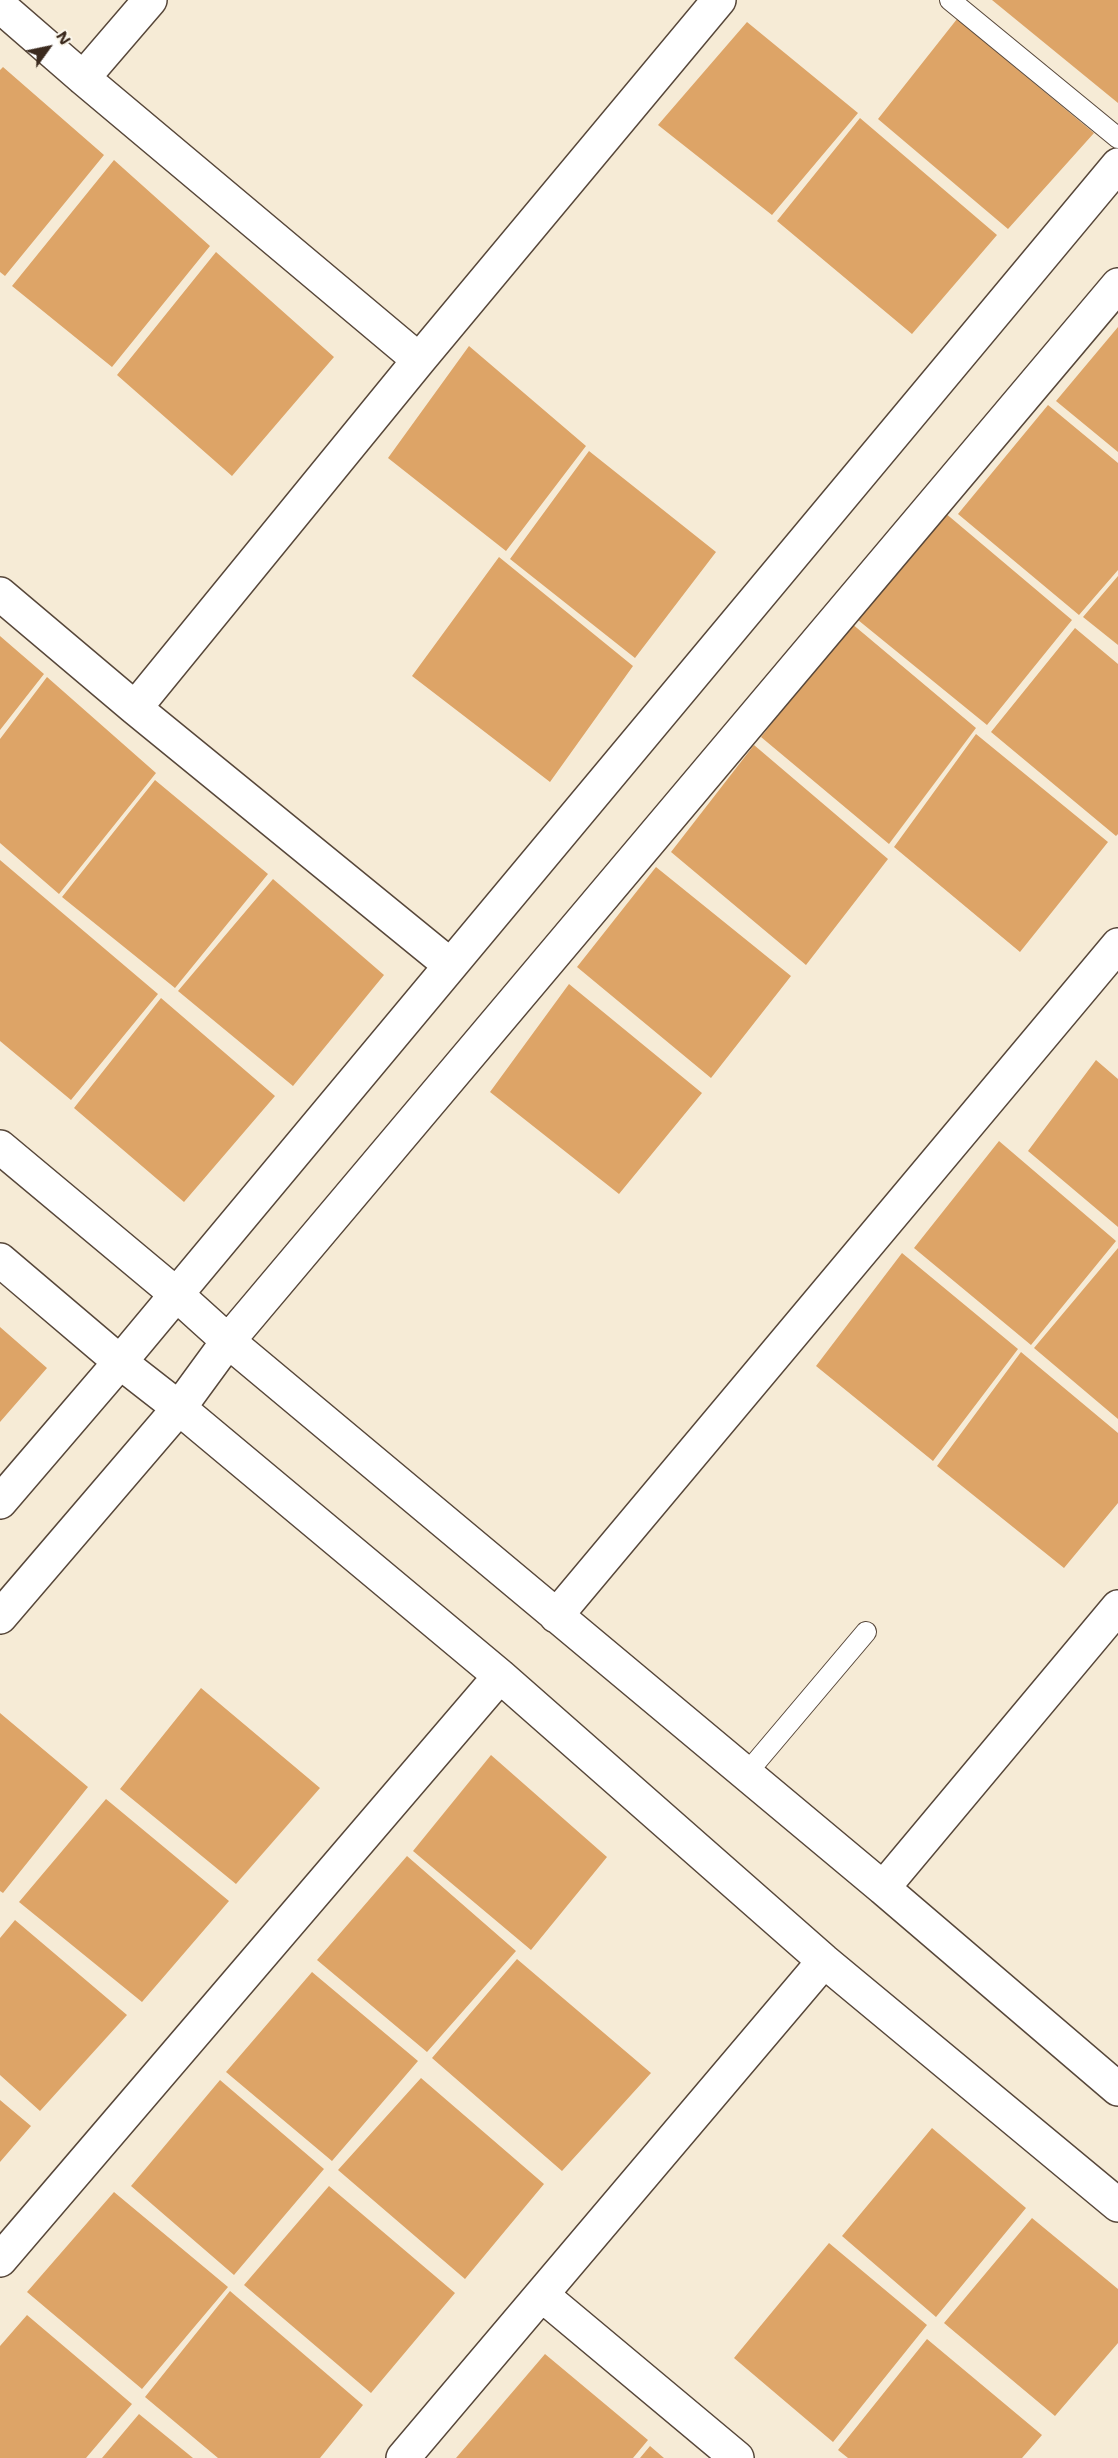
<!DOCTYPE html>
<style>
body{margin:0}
#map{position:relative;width:1118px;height:2458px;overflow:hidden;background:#f6ebd6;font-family:"Shantell Sans",sans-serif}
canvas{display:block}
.north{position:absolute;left:18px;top:18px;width:60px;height:60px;-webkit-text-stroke:4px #fbf7ec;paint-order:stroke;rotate:57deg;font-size:16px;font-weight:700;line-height:24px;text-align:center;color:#3b2a1e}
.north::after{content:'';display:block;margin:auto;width:21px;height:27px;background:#3b2a1e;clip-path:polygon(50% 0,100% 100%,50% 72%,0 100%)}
</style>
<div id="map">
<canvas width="1118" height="2458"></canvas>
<div class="north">N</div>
</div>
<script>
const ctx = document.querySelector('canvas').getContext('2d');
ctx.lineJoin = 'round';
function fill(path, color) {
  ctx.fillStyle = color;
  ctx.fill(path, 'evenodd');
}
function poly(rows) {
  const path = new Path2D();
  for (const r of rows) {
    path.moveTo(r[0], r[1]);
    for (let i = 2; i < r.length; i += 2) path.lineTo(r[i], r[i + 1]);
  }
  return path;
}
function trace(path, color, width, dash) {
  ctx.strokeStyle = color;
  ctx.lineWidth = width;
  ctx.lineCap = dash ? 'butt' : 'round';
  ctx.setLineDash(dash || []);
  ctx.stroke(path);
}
fill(poly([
 [992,0,1118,0,1118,103],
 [957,19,1094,133,1008,229,878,119],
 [747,22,858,113,772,215,658,125],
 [3,67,104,155,5,276,0,272,0,70],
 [860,118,997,235,912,334,777,221],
 [114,160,210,246,112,367,12,286],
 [216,252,334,357,232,476,117,375],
 [1118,327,1118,452,1056,401],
 [469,346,586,446,506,551,388,458],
 [1048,405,1118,463,1118,570,1079,615,958,514],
 [589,451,716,552,635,658,510,559],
 [944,512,1072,620,987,725,858,620],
 [499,557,633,666,550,782,412,676],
 [1118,576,1118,645,1083,617],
 [851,623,976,728,889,844,761,737],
 [1075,628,1118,664,1118,834,1116,836,991,732],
 [0,636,44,674,0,730],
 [47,677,156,773,59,894,0,843,0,739],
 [976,734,1108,842,1020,952,894,847],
 [754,745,888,859,806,965,671,852],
 [155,780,268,874,175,988,62,897],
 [0,860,158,994,71,1100,0,1041],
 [656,867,791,976,711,1078,577,967],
 [273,879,384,975,293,1086,178,991],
 [569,984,702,1093,619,1194,490,1092],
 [161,998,275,1096,184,1202,74,1108],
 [1096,1060,1118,1079,1118,1227,1028,1151],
 [999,1141,1116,1241,1031,1345,914,1248],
 [1118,1248,1118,1419,1034,1348],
 [902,1253,1018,1349,933,1461,816,1366],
 [0,1327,47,1368,0,1422],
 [1021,1352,1118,1433,1118,1503,1064,1568,937,1466],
 [201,1688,320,1788,236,1884,120,1789],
 [0,1713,88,1787,3,1893,0,1891],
 [491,1755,607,1857,531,1950,413,1851],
 [106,1799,229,1901,142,2002,19,1902],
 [407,1856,516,1951,427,2052,317,1960],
 [15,1920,127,2015,40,2111,0,2075,0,1938],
 [517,1959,651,2073,562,2171,432,2058],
 [312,1972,418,2061,332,2161,226,2072],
 [421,2078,544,2184,465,2279,338,2170],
 [220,2080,324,2169,234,2275,131,2186],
 [0,2100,31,2126,0,2162],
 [932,2128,1026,2208,936,2317,842,2236],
 [329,2186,455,2293,371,2393,244,2285],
 [114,2192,228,2287,142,2389,27,2292],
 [1032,2218,1118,2289,1118,2343,1055,2416,944,2323],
 [829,2243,927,2325,833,2442,734,2358],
 [230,2291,363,2405,320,2458,218,2458,145,2397],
 [27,2315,132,2404,86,2458,0,2458,0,2346],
 [927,2339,1042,2435,1022,2458,848,2458,838,2450],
 [545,2354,648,2440,633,2458,456,2458],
 [139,2414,193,2458,102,2458],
 [650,2446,664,2458,640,2458]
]), '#dda467');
const service = poly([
 [950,0,1118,138],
 [746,1774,866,1632]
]);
const minor = poly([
 [0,6,83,78,419,360],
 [83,78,150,0],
 [0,594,135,708,450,965],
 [135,708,419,360,719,0],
 [0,1147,176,1294,228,1341,883,1888,1118,1607],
 [0,1260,120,1362,179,1408,500,1676,824,1961,1118,2205],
 [0,1502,120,1362,1118,165],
 [556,1616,1118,945],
 [0,1617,179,1408,228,1341,1118,285],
 [883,1888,1118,2089],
 [0,2260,500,1676],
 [542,2295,737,2458],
 [403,2458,824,1961]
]);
trace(service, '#57473a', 22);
trace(minor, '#57473a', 36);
trace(service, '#fff', 20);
trace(minor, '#fff', 33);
</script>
